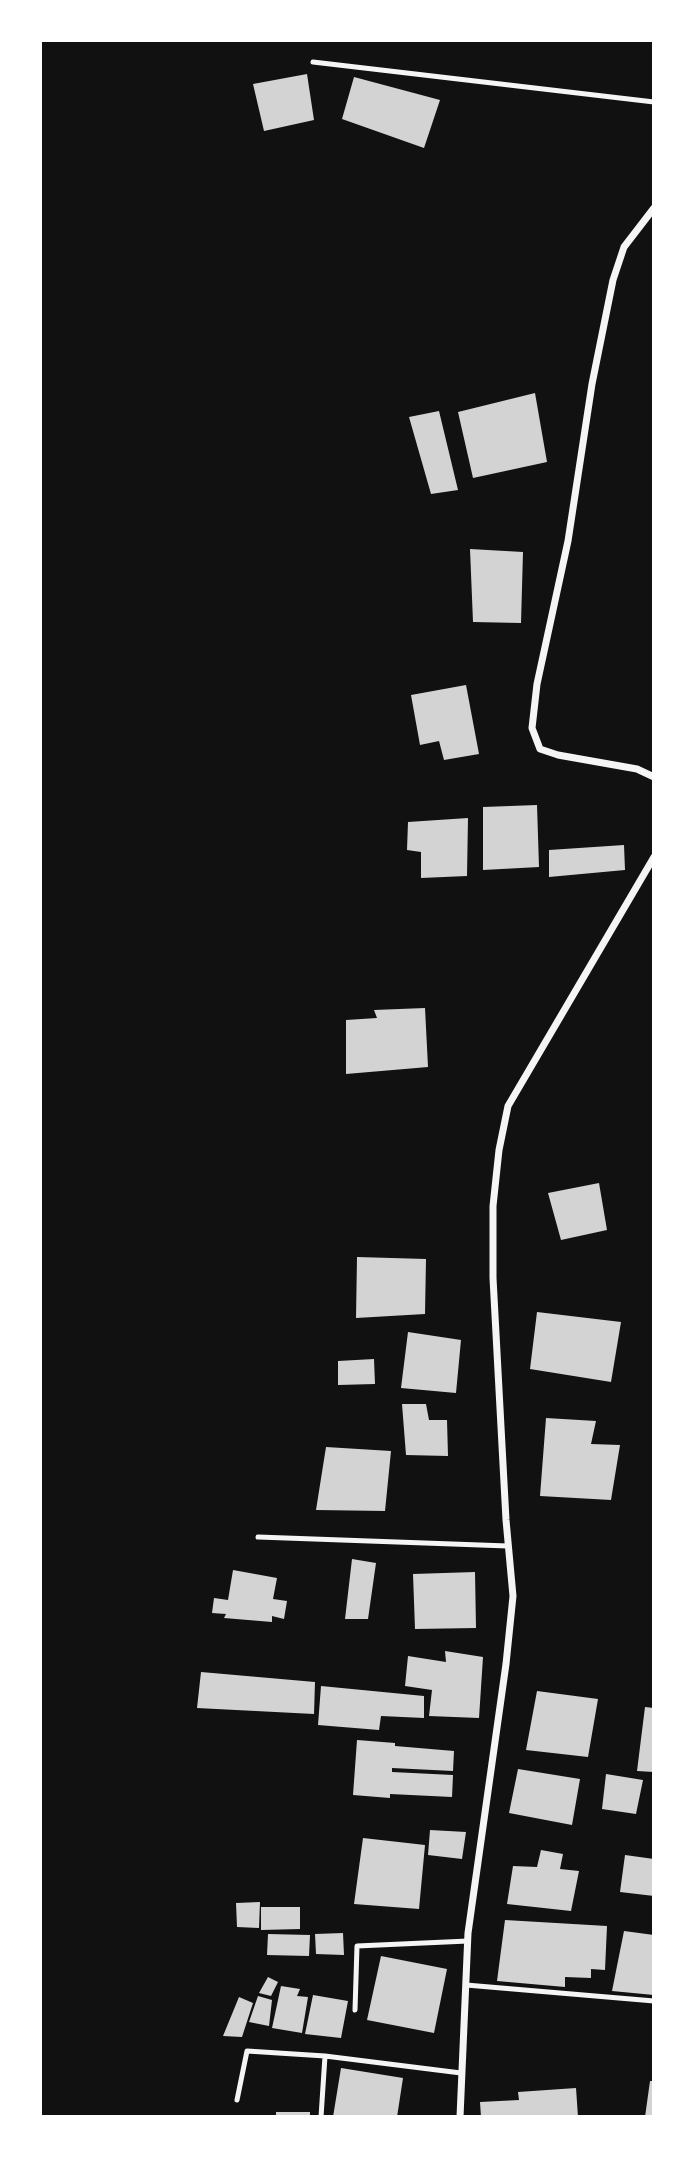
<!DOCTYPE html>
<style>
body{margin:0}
#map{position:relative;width:694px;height:2157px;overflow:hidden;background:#111;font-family:Bitter,serif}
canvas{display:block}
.frame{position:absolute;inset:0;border:42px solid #fff;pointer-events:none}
</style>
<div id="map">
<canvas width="694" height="2157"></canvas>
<div class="frame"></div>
</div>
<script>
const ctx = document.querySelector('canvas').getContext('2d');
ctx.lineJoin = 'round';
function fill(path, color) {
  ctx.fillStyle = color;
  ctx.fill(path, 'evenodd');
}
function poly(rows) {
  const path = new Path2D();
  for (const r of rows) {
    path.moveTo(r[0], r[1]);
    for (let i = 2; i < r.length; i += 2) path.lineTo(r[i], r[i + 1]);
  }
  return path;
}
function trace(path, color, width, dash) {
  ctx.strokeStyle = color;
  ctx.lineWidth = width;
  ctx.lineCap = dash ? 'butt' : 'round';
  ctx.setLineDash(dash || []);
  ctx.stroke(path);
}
fill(poly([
 [307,74,314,120,264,131,253,84],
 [354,77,440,100,424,148,342,119],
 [535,393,547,462,473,478,458,412],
 [439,411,458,490,431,494,409,417],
 [470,549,523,552,521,623,473,622],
 [466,685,479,754,444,760,439,741,420,745,411,695],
 [537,805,539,867,483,870,483,807],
 [468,818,467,876,421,878,421,852,407,850,408,822],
 [624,845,625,870,549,877,549,850],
 [425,1008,428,1067,346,1074,346,1020,377,1018,374,1010],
 [599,1183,607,1230,561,1240,548,1193],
 [357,1257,426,1259,425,1314,356,1318],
 [537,1312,621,1322,611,1382,530,1369],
 [408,1332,461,1340,456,1393,401,1388],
 [374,1359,375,1384,338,1385,338,1361],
 [402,1404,426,1404,429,1420,447,1420,448,1456,406,1455],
 [546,1418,596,1421,591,1444,620,1445,611,1500,540,1496],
 [326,1447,391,1451,385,1511,316,1510],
 [352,1559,376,1563,368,1619,345,1619],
 [233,1570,277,1578,273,1599,287,1601,284,1619,272,1616,272,1622,224,1618,226,1614,212,1613,214,1598,228,1600],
 [475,1572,476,1628,415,1629,413,1574],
 [445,1651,483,1657,479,1718,429,1716,432,1690,405,1686,408,1656,446,1662],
 [201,1672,315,1682,314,1714,197,1708],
 [321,1686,424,1696,424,1718,381,1716,379,1730,318,1725],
 [537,1691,598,1699,588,1757,526,1750],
 [645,1707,654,1708,654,1772,637,1771],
 [357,1740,395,1743,395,1746,454,1751,453,1771,392,1768,392,1772,453,1775,452,1797,390,1794,390,1798,353,1795],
 [518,1769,580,1779,572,1825,509,1813],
 [606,1774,643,1780,636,1814,602,1809],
 [430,1830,466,1832,462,1859,428,1855],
 [363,1838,425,1845,419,1909,354,1904],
 [541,1850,563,1854,560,1869,579,1871,571,1911,507,1904,513,1866,537,1867],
 [625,1855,654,1859,654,1896,620,1892],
 [260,1902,259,1928,237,1927,236,1903],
 [261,1907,300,1907,300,1929,261,1930],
 [505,1920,607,1926,605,1970,591,1969,591,1978,565,1977,565,1987,497,1981],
 [624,1931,654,1935,654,1995,612,1991],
 [343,1933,344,1955,316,1954,315,1934],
 [268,1934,310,1935,309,1956,267,1955],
 [381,1956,447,1969,434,2033,367,2020],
 [268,1977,278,1982,271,1996,259,1993],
 [281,1986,300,1989,297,1996,308,1997,302,2033,272,2028],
 [313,1995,348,2001,341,2038,305,2034],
 [258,1996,272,2000,269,2026,249,2022],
 [239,1997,253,2003,242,2037,223,2036],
 [341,2068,403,2078,397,2117,333,2117],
 [650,2081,654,2081,654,2117,645,2117],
 [576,2088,578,2117,481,2117,480,2102,519,2100,518,2092],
 [276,2112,310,2112,310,2117,276,2117]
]), '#d3d3d3');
trace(poly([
 [313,62,654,102],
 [258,1537,508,1546],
 [466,1985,654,2001],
 [355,2010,357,1946,468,1941],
 [237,2100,247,2051,325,2056],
 [321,2117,325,2056,461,2073]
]), '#f5f5f5', 5);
trace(poly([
 [654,208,624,247,613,280,592,384,568,541,537,684,532,728,540,749,558,755,637,769,654,777],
 [460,2117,468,1933,506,1664,513,1596,506,1520,493,1278,493,1206,499,1150,508,1106,654,857]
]), '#f5f5f5', 7);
</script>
